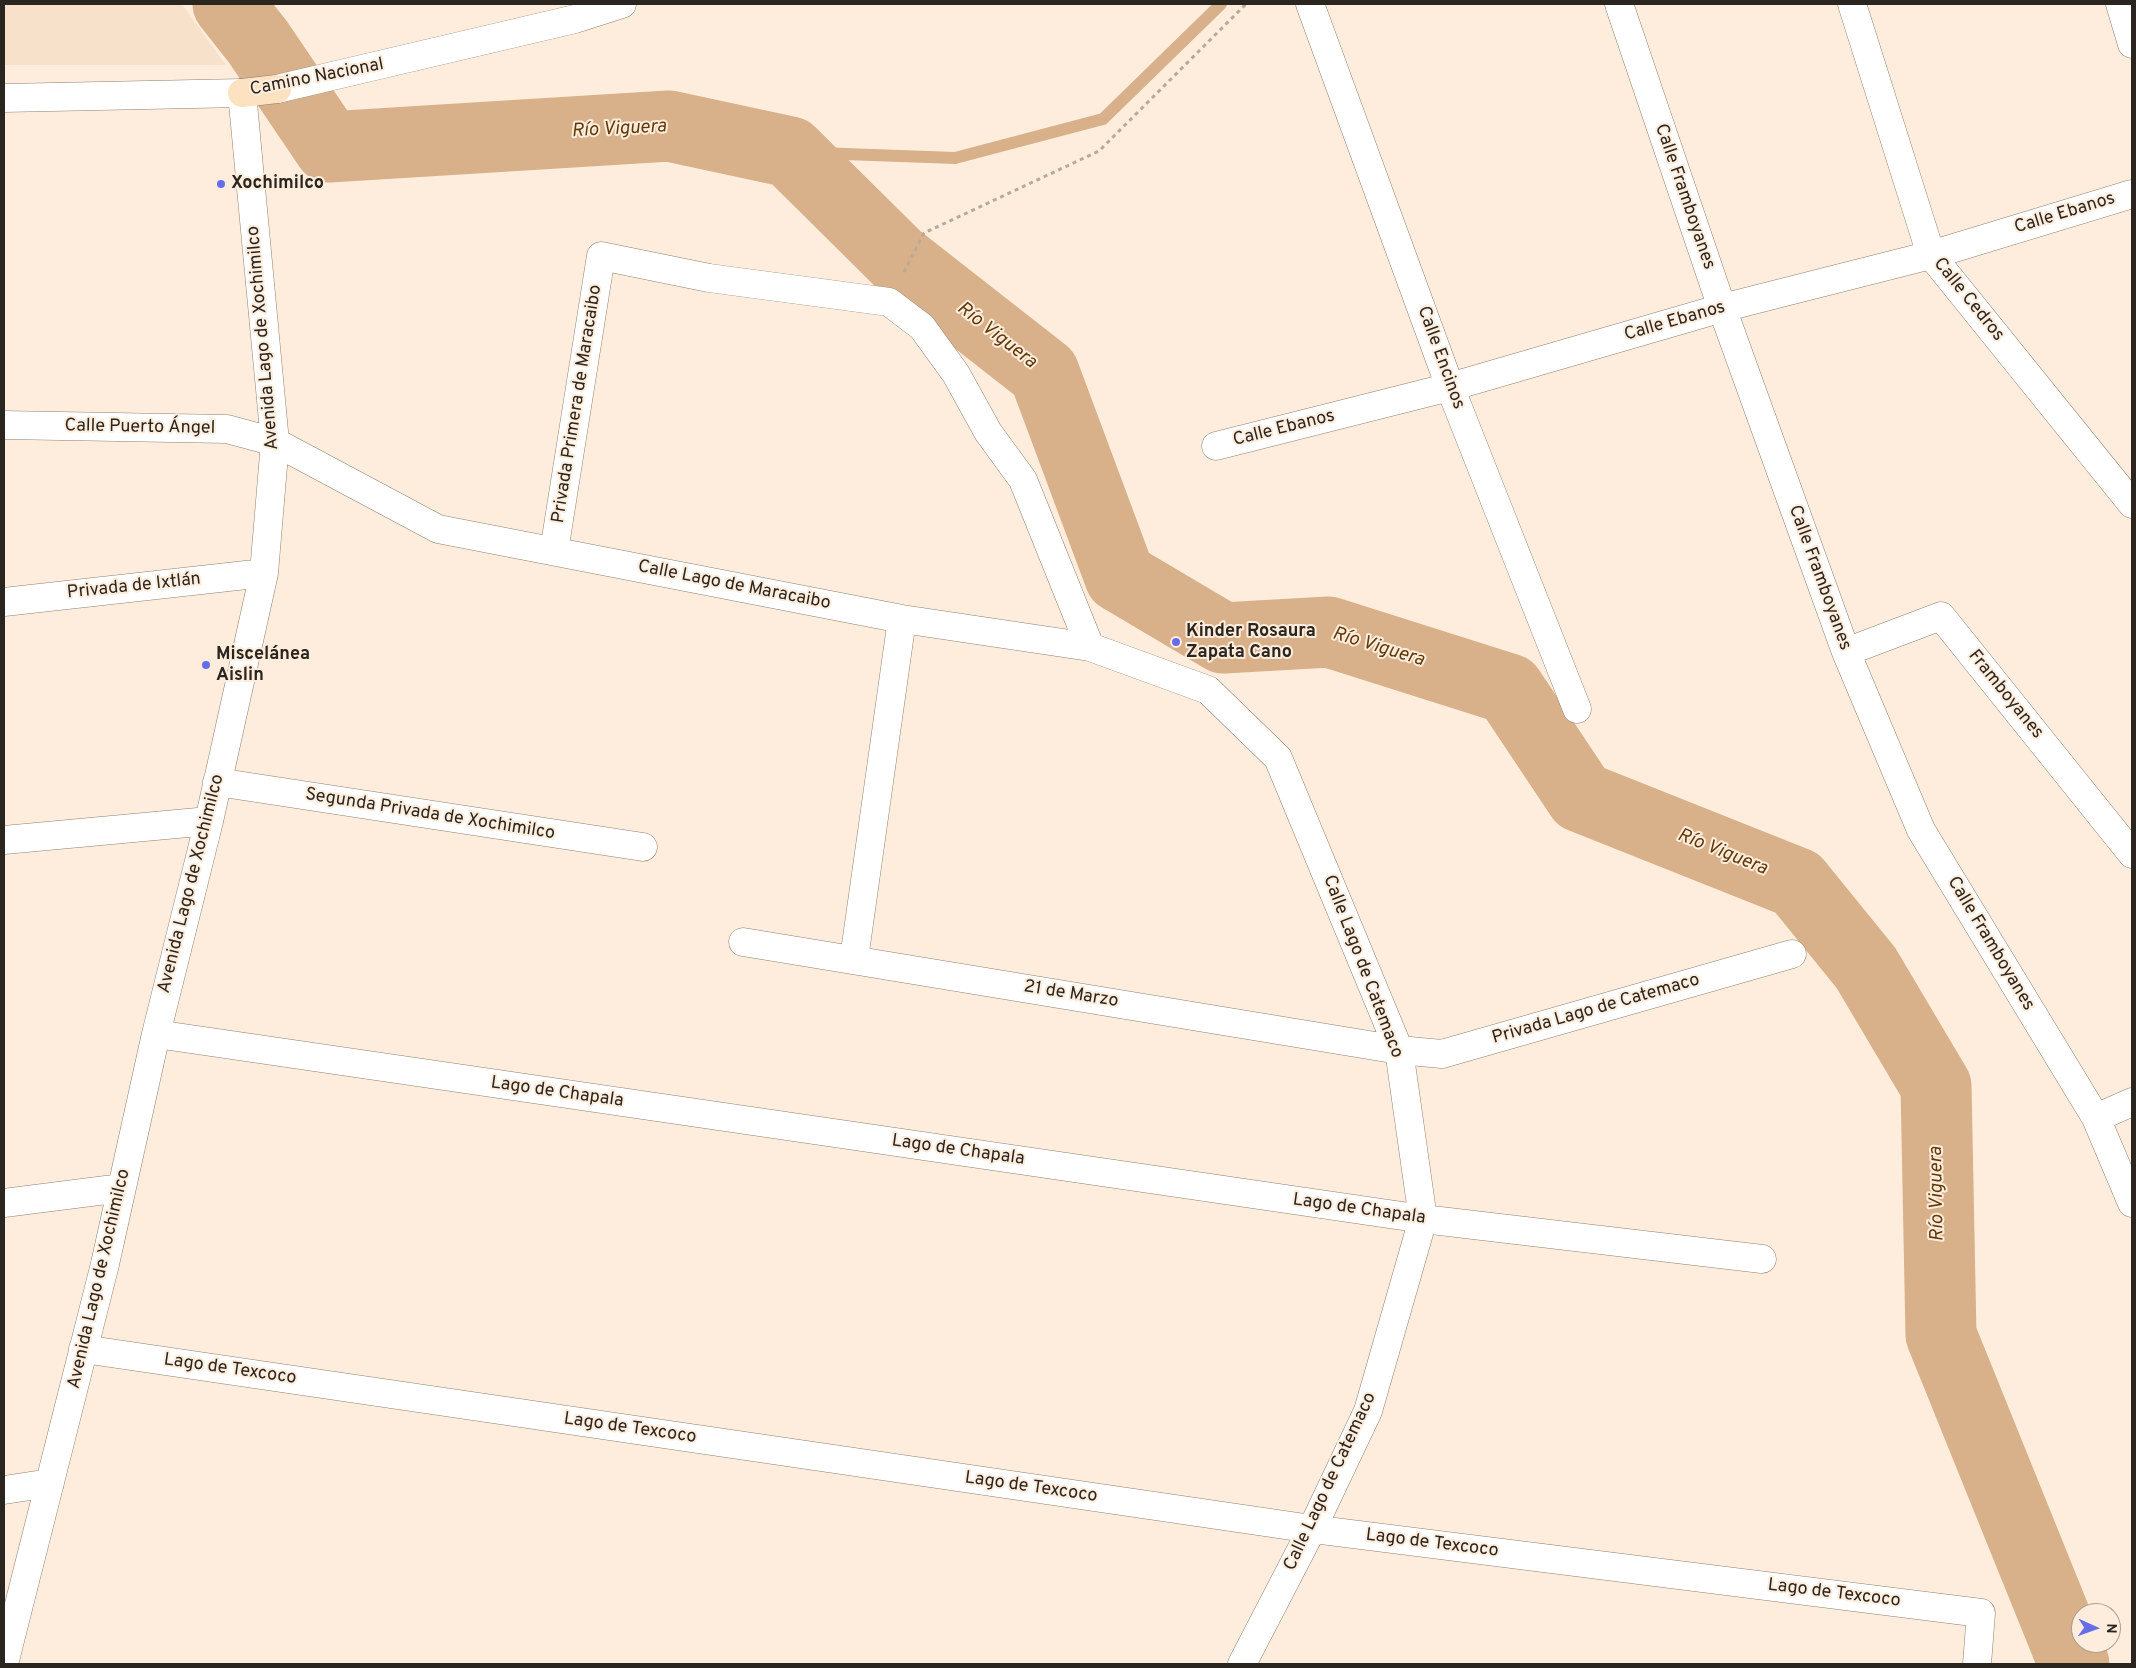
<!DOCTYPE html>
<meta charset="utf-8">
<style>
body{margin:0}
#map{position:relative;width:2136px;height:1668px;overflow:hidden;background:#feeddc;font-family:Overpass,sans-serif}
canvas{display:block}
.frame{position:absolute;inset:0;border:5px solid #2b251f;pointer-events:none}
.north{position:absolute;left:2071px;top:1603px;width:50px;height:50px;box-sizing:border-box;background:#feeddc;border:1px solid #aa9d90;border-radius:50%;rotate:92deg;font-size:14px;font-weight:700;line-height:20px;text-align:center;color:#2b251f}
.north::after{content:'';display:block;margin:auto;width:18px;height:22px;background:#666ee7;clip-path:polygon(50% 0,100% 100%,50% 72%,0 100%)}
</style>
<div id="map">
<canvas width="2136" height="1668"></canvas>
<div class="frame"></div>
<div class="north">N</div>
</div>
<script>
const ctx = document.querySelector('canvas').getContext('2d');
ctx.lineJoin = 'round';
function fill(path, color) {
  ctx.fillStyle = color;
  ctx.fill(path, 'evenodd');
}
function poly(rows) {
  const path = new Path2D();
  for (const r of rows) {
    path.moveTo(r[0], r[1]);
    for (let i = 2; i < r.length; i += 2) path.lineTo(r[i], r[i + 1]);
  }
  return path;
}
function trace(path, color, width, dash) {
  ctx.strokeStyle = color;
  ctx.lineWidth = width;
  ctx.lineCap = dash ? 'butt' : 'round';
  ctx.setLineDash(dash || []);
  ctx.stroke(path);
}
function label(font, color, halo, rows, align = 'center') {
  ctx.font = font + ' Overpass,sans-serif';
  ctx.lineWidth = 4;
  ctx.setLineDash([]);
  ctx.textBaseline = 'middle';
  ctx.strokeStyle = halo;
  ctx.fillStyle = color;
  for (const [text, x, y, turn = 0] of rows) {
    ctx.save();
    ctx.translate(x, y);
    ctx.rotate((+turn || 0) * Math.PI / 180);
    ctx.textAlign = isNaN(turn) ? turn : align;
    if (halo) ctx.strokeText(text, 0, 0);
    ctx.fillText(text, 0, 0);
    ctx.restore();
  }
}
fill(poly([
 [4,4,182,4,226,65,4,65]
]), '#f7e1ca');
trace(poly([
 [790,152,955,158,1103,119,1221,4]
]), '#d8b089', 12);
trace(poly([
 [228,4,258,42,329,147,669,126,790,152,897,258,1044,373,1120,577,1223,638,1329,632,1509,689,1581,797,1797,883,1866,968,1936,1086,1941,1335,2074,1664]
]), '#d8b089', 71);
const minor = poly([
 [1310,4,1450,387,1577,709],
 [1619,4,1722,308,1846,652,1921,830,2096,1118,2132,1203],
 [1852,4,1931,255,2132,504],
 [2120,4,2132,44],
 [4,425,227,429,275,442,438,529,902,619,1090,647,1208,690,1278,758,1399,1050,1423,1219,1368,1411,1312,1529,1242,1664],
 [1216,446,1450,387,1722,308,1931,255,2132,194],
 [554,551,601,256,709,278,889,302,922,327,956,374,988,432,1023,480,1090,647],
 [4,602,264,573],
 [1846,652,1941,616,2132,854],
 [217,782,643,847],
 [4,840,209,821],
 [743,942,1399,1050,1442,1054,1792,954],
 [854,959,902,619],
 [156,1034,1423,1219,1762,1259],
 [2096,1118,2132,1102],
 [4,1203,122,1188],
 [83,1349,1312,1529,1981,1613,1977,1664],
 [4,1490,50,1483],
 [4,1664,105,1264,156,1034,209,821,264,573,275,442,242,93]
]);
const tertiary = poly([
 [277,89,575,19,622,4],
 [4,98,242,93]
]);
const secondary = poly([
 [242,93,277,89]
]);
trace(minor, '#8f8071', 29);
trace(tertiary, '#8f8071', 29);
trace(secondary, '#8f8071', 29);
trace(poly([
 [904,272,924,233,1099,151,1246,4]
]), '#b7aa9d', 3, [4, 4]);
trace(minor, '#fff', 28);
trace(tertiary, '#fff', 28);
trace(secondary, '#fce2c0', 28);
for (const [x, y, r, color] of [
 [221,184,5,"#666ee7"],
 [1176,642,5,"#666ee7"],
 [206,665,5,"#666ee7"]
]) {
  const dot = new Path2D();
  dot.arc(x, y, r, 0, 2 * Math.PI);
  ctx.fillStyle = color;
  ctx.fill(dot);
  trace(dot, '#feeddc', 2);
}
label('18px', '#2b251f', '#feeddc', [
 ["Camino Nacional",317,78,-11],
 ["Calle Framboyanes",1684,197,71],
 ["Calle Ebanos",2065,214,-17],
 ["Calle Cedros",1968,300,51],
 ["Calle Ebanos",1675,322,-16],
 ["Avenida Lago de Xochimilco",264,338,-95],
 ["Calle Encinos",1440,358,70],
 ["Privada Primera de Maracaibo",578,404,-81],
 ["Calle Puerto Ángel",140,428,1],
 ["Calle Ebanos",1284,429,-14],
 ["Calle Framboyanes",1819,578,70],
 ["Calle Lago de Maracaibo",734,586,11],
 ["Privada de Ixtlán",134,587,-6],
 ["Framboyanes",2005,695,51],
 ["Segunda Privada de Xochimilco",430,815,9],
 ["Avenida Lago de Xochimilco",192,884,-76],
 ["Calle Framboyanes",1990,944,59],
 ["Calle Lago de Catemaco",1362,967,69],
 ["21 de Marzo",1071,995,9],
 ["Privada Lago de Catemaco",1596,1010,-16],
 ["Lago de Chapala",557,1093,8],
 ["Lago de Chapala",958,1151,8],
 ["Lago de Chapala",1359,1210,8],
 ["Avenida Lago de Xochimilco",100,1279,-77],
 ["Lago de Texcoco",230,1370,8],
 ["Lago de Texcoco",630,1429,8],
 ["Calle Lago de Catemaco",1331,1482,-65],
 ["Lago de Texcoco",1031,1488,8],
 ["Lago de Texcoco",1432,1544,7],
 ["Lago de Texcoco",1834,1594,7]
]);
label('bold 18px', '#2b251f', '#feeddc', [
 ["Xochimilco",231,184],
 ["Kinder Rosaura",1186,632],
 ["Zapata Cano",1186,653],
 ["Miscelánea",216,655],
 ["Aislin",216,676]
], 'left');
label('italic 19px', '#5f3907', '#feeddc', [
 ["Río Viguera",619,130,-3],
 ["Río Viguera",996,336,38],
 ["Río Viguera",1378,648,17],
 ["Río Viguera",1722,853,22],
 ["Río Viguera",1938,1194,-91]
]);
</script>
